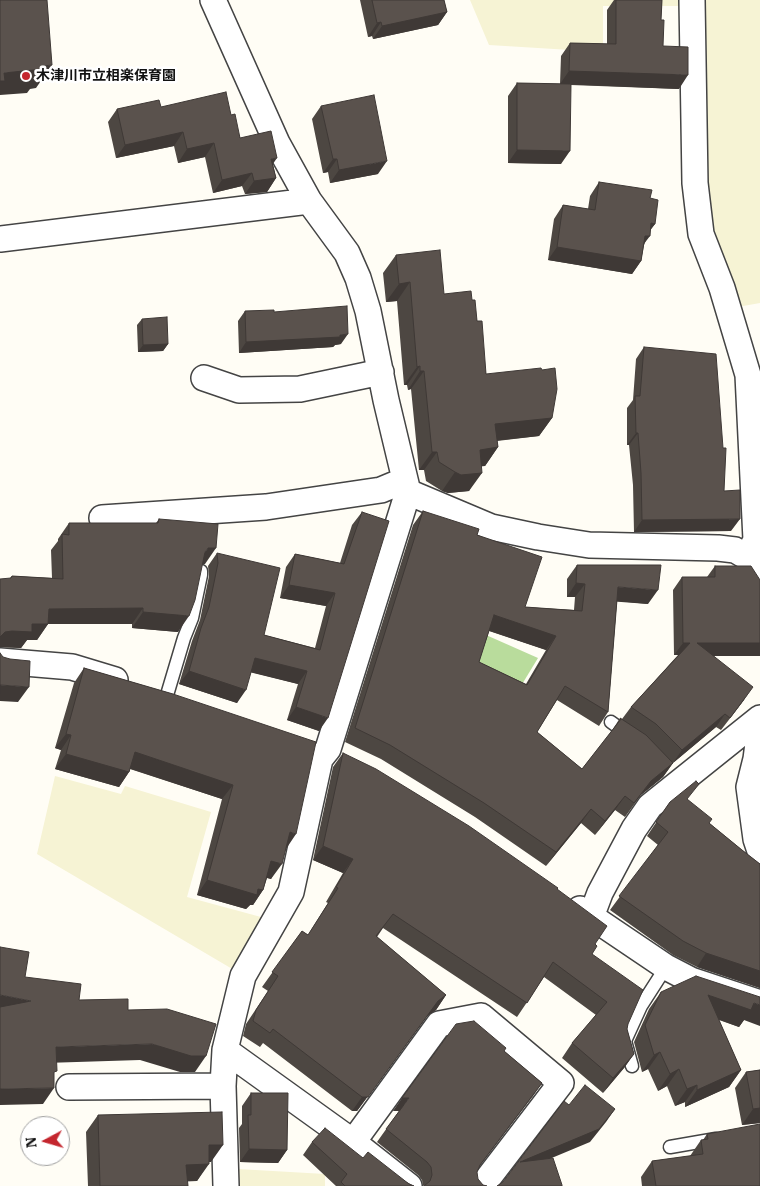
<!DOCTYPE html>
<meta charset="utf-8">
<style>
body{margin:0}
#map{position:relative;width:760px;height:1186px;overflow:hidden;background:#fffdf5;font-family:"IBM Plex Serif",serif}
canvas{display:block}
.north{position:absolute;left:20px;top:1116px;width:50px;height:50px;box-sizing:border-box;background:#fff;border:1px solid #a0a0a0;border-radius:50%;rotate:264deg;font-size:14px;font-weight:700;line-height:20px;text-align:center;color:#111}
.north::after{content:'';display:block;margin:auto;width:18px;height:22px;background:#c4262e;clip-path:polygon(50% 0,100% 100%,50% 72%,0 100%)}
</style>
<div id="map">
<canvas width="760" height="1186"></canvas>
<div class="north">N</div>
</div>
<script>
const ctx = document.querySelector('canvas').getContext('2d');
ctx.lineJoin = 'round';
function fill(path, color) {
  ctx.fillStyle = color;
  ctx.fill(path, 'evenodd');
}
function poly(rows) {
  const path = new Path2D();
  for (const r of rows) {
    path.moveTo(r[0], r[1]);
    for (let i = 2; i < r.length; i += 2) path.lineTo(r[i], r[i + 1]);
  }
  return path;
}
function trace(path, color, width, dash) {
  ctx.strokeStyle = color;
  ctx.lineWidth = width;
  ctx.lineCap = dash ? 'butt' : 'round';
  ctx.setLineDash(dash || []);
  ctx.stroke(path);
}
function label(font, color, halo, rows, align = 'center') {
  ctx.font = font + ' "IBM Plex Serif","Noto Sans JP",serif';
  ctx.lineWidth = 5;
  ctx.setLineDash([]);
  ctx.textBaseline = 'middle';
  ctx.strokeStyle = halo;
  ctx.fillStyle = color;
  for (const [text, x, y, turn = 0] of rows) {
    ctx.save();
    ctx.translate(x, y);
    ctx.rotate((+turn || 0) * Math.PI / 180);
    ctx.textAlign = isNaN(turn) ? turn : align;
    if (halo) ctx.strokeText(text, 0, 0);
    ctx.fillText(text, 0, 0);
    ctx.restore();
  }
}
fill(poly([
 [470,0,680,0,680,6,603,6,603,52,489,45],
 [701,0,760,0,760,303,732,308,707,243],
 [55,776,121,794,125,786,211,812,187,897,261,917,234,970,37,854],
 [238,1169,325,1174,325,1186,239,1186]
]), '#f6f3d4');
fill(poly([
 [486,635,538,658,507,709,466,646]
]), '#b9dc9c');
const service = poly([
 [167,695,184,638,192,618,201,575,201,571],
 [611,722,629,735],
 [632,1066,625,1041,641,1006,666,967],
 [670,1147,716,1139]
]);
const minor = poly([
 [213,0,277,143,309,201,347,253,358,278,368,311,386,400,408,492,328,749,320,759,291,892,243,976,225,1050,223,1086,226,1186],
 [692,0,695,183,701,234,722,288,748,375,756,540,747,557],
 [0,239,309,201],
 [204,378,239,390,300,389,381,372],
 [408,492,491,527,538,537,589,545,718,548,735,550,747,557,760,582],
 [102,518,266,507,381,490,405,480],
 [0,661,72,667,115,680],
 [760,728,756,759,749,787,756,839,760,851],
 [580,909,666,967,691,980,760,1003],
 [591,917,600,893,634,829,650,806,760,718],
 [225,1050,353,1142,409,1186],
 [69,1087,223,1086],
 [353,1142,439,1024,481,1016,561,1083,482,1186]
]);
trace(service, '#444', 15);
trace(minor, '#444', 28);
trace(service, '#fff', 12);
trace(minor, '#fff', 25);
fill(poly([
 [360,0,444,0,447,12,438,25,373,39,372,36,368,37],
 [614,0,662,0,661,20,663,46,679,89,571,85,561,164,508,163,508,96,517,83,560,84,561,56,570,43,607,44,607,10],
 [321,106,378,174,330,183,328,172,323,173,312,119],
 [161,107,231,115,240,138,273,164,276,178,267,192,245,194,242,186,213,193,205,157,178,163,174,146,116,158,108,122,117,109],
 [599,182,650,198,655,224,650,230,644,245,641,261,632,274,548,260,554,219,563,205,588,209,590,196],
 [396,255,444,294,472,300,477,321,486,374,552,418,539,436,497,441,498,447,485,466,481,466,469,491,448,493,442,491,426,481,424,470,419,470,411,389,408,390,407,385,404,385,397,301,386,302,383,273],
 [245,311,274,312,341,344,335,345,333,347,239,353,238,321],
 [142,319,168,344,163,351,138,352,137,325],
 [644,347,724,491,731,531,634,532,633,485,629,445,627,445,627,408,633,400,636,359],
 [423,511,477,535,525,607,574,610,575,597,567,597,567,579,577,565,648,604,617,601,608,712,599,726,557,700,537,732,582,769,611,732,620,718,622,719,631,707,678,655,674,655,673,590,682,577,707,577,715,566,760,656,714,656,744,700,721,730,716,727,673,763,663,777,641,795,625,817,615,810,595,835,581,823,546,866,475,817,381,759,345,742,413,525],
 [489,631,546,650,526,684,479,662],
 [362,512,319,731,287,720,298,684,251,672,237,703,179,684,192,641,200,620,209,576,208,566,217,553,264,635,315,648,326,606,280,598,286,567,295,554,340,563,352,525],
 [159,519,205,564,202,564,178,632,132,628,132,624,48,624,37,640,27,640,21,648,0,647,10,578,12,576,52,578,51,550,58,541,58,539,69,523,156,523],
 [84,668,173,694,286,849,271,879,267,878,263,890,253,905,250,905,246,909,197,895,222,799,130,769,129,772,119,787,55,769,61,750,55,748,74,683],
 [343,753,557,889,595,944,592,954,628,1024,627,1029,634,1054,624,1068,603,1093,562,1058,572,1043,596,1015,544,977,517,1017,383,928,377,937,446,995,436,1010,427,1016,357,1111,352,1111,263,1043,260,1047,243,1036,246,1024,268,991,262,987,302,931,308,935,328,903,326,902,343,873,313,860,333,767],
 [688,800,709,823,742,850,760,864,760,988,697,967,673,955,610,910,658,845,647,836,670,802],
 [661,992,744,1020,739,1027,719,1020,741,1070,729,1087,685,1107,685,1102,675,1106,667,1086,658,1091,648,1069,642,1072,634,1042,649,1009],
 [504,1051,542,1083,479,1167,423,1186,422,1180,418,1175,377,1142,399,1111,393,1111],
 [760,1070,760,1123,742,1125,735,1088,746,1072],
 [251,1093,287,1150,278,1163,240,1162,239,1128,242,1124,242,1106],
 [98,1115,211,1162,209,1162,197,1181,187,1181,188,1186,88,1186,86,1132],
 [707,1134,760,1186,642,1186,641,1177,652,1161,690,1156,701,1140,703,1140],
 [312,1142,363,1158,414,1186,336,1186,303,1155]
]), '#4d4742');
fill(poly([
 [447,12,438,25,373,39,382,26],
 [381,22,372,36,368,37,377,23],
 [52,65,36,88,30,89,27,93,0,95,0,78,4,73,43,66],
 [569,71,688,75,679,89,560,84],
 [183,132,174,146,116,158,125,145],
 [214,143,205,157,178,163,187,149],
 [517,150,570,151,561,164,508,163],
 [277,158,268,171,271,159],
 [333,159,337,159,328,172,323,173],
 [387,161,378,174,330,183,339,170],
 [252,173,242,186,213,193,222,180],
 [276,178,267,192,245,194,254,181],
 [651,223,655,224,646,236,650,236,640,249,636,249],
 [557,247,641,261,632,274,548,260],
 [410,282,397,301,386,302,399,284],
 [348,334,341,344,335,345,333,347,239,353,246,342],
 [168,344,163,351,138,352,143,345],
 [420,366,407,385,404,385,417,367],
 [420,371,424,371,411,389,408,390],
 [552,418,539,436,483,442,495,424],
 [636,433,638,433,629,445,627,445],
 [498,447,485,466,467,468,480,450],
 [432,452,437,452,424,470,419,470],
 [455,472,482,473,469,491,448,493,442,491],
 [740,519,731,531,634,532,642,520],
 [208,548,216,548,205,564,197,564,205,552],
 [576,583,585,584,575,597,567,597],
 [289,585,335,593,326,606,280,598],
 [618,587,658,590,648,604,608,601],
 [143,608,132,624,48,624,37,640,27,640,21,648,0,647,0,637,5,632,49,609],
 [143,612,189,616,178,632,132,628],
 [494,615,556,636,546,650,484,629],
 [683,643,690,643,681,655,674,655],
 [697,643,760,643,760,656,688,656],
 [255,658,307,671,298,684,245,671],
 [189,671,246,690,237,703,179,684],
 [0,685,29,687,18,702,0,701],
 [753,687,744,700,721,730,730,718],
 [296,707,328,718,319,731,287,720],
 [725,714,716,727,673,763,682,750],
 [66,734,71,735,61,750,55,748],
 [135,752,233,785,222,799,125,767],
 [66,754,129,772,119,787,55,769],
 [673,763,663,777,641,795,625,817,651,781],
 [625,796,615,810,595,835,605,821],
 [591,809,581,823,546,866,556,852],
 [290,832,296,834,286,849,279,846],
 [323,846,353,859,343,873,313,860],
 [271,861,282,864,271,879,261,876],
 [207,880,263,890,253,905,250,905,246,909,197,895],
 [706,953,760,971,760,988,697,967],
 [0,995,31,1001,0,1013],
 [446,995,436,1010,427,1016,357,1111,352,1111,362,1097,438,1001],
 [708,995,754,1003,760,1005,760,1026,744,1020,739,1027,696,1011],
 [152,1044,206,1056,195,1072,180,1072,140,1060,45,1063,56,1047],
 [660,1052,648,1069,642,1072,654,1055],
 [634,1054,624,1068,603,1093,613,1078],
 [679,1069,667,1086,658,1091,670,1074],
 [741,1070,729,1087,685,1107,697,1090],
 [542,1083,533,1096,470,1178,480,1165],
 [697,1085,685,1102,675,1106,687,1089],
 [54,1088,43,1104,0,1105,0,1089],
 [402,1098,409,1098,400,1111,393,1111],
 [760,1108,760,1123,742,1125,753,1109],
 [615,1109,606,1122,590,1142,511,1175,520,1162],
 [209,1145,223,1145,211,1162,197,1162],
 [249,1149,287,1150,278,1163,240,1162],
 [209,1164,197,1181,174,1182,186,1165]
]), '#3f3936');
const building = poly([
 [0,0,47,0,52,65,43,66,43,69,4,73,5,81,0,81,0,0],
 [372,0,444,0,447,12,382,26,381,22,377,23,372,0],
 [616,0,662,0,661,20,664,20,663,46,688,47,688,75,569,71,570,43,616,44,616,0],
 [517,83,571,84,570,151,517,150,517,83],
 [226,92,231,115,235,114,240,138,271,131,277,158,271,159,276,178,254,181,252,173,222,180,214,143,187,149,183,132,125,145,117,109,159,100,161,107,226,92],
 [374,95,387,161,339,170,337,159,333,159,321,106,374,95],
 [599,182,652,190,650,198,658,200,655,224,651,223,650,236,645,236,641,261,557,247,563,205,595,210,599,182],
 [440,250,444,294,471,291,472,300,475,300,477,321,482,321,486,374,541,368,542,370,555,368,557,389,552,418,495,424,498,447,480,450,482,473,461,475,455,472,439,462,437,452,432,452,424,371,420,371,420,366,417,367,410,282,399,284,396,255,440,250],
 [347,306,348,334,340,335,340,337,246,342,245,311,274,310,274,312,347,306],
 [167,317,168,344,143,345,142,319,167,317],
 [644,347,716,354,723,448,726,448,724,491,740,490,740,519,642,520,641,473,638,433,636,433,635,396,640,396,644,347],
 [423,511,479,529,477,535,542,557,525,607,582,611,585,584,576,583,577,565,661,565,658,590,618,587,608,712,565,686,537,732,582,769,621,719,620,718,646,735,673,763,651,781,634,803,625,796,605,821,591,809,556,852,484,803,390,745,355,728,423,511],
 [494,615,556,636,527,685,479,662,494,615],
 [362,512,389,521,328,718,296,707,307,671,255,658,246,690,189,671,201,628,209,607,218,563,217,553,280,568,264,635,320,650,335,593,289,585,295,554,344,564,362,512],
 [159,519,218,524,216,548,208,548,205,552,195,600,189,616,143,612,143,608,49,609,48,624,32,624,32,632,12,631,5,632,0,637,0,579,11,578,12,576,63,579,62,534,69,535,69,523,158,523,159,519],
 [715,566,751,566,760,580,760,643,697,643,753,687,730,718,725,714,682,750,656,724,631,707,690,643,683,643,682,577,715,577,715,566],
 [0,653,3,657,10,659,30,661,29,687,0,685,0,694,0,653],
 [84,668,173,694,316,742,296,834,290,832,282,864,271,861,263,890,258,889,257,895,207,880,233,785,135,752,129,772,66,754,71,735,66,734,84,668],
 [343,753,376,769,469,826,558,888,557,889,607,926,595,944,597,946,592,954,643,990,628,1024,627,1029,634,1054,613,1078,572,1043,607,1002,553,962,527,1003,393,914,376,936,446,995,438,1001,368,1097,362,1097,273,1029,270,1033,253,1021,256,1010,278,976,272,972,302,931,308,935,338,888,336,887,353,859,323,846,343,753],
 [696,781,699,784,687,799,712,819,709,823,742,850,760,864,760,971,706,953,683,941,619,896,668,832,656,822,670,802,696,781],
 [0,947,29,952,25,977,81,984,79,1000,128,999,128,1010,167,1009,216,1024,206,1056,191,1056,152,1044,56,1047,57,1071,54,1072,54,1088,0,1089,0,1007,31,1001,0,995,0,947],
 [696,976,760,997,760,1005,754,1003,751,1010,708,995,741,1070,697,1090,697,1085,687,1089,679,1069,670,1074,660,1052,654,1055,645,1025,661,992,696,976],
 [474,1021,506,1048,504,1051,542,1083,480,1165,477,1172,478,1179,483,1185,487,1186,424,1186,430,1181,432,1175,431,1167,427,1162,386,1129,409,1098,402,1098,456,1024,474,1021],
 [760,1070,760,1108,753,1109,746,1072,760,1070],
 [585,1085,615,1109,599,1129,520,1162,553,1158,562,1185,562,1186,497,1186,503,1182,564,1101,569,1105,585,1085],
 [251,1093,288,1093,287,1150,249,1149,248,1115,251,1115,251,1093],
 [222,1112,223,1145,209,1145,209,1164,186,1165,188,1186,100,1186,98,1115,222,1112],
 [760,1124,760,1186,656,1186,652,1161,703,1154,701,1140,708,1139,707,1134,760,1124],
 [325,1128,363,1158,368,1152,409,1184,414,1186,345,1186,341,1182,347,1174,312,1142,325,1128]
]);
fill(building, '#5a524d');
trace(building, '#3f3936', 1);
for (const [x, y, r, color] of [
 [26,76,5,"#c4262e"]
]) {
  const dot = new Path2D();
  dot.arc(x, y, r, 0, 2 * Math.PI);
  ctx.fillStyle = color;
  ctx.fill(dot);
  trace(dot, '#fff', 2);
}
label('bold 14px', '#111', '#fff', [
 ["木津川市立相楽保育園",36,76]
], 'left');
</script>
